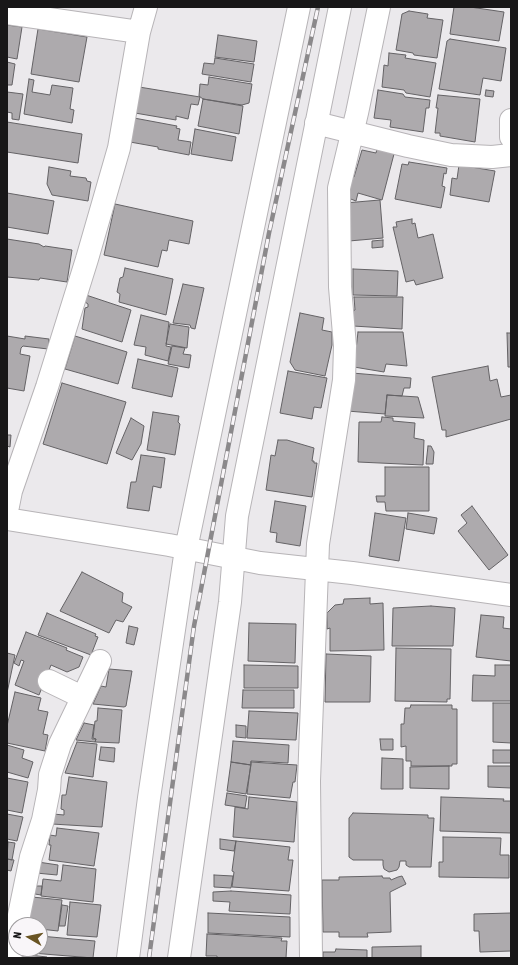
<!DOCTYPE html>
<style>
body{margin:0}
#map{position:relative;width:518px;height:965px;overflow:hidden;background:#ebe9ec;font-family:"Asap Condensed",sans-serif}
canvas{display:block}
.frame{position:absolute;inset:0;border:8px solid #181718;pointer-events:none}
.north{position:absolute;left:8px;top:917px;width:40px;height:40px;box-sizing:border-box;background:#f9f6f9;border:1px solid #9f9d9f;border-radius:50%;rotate:279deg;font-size:11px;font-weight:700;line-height:16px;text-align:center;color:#181718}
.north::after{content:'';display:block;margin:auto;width:14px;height:18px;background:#695423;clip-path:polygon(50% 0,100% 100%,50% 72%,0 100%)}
</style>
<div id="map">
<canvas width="518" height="965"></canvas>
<div class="frame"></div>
<div class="north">N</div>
</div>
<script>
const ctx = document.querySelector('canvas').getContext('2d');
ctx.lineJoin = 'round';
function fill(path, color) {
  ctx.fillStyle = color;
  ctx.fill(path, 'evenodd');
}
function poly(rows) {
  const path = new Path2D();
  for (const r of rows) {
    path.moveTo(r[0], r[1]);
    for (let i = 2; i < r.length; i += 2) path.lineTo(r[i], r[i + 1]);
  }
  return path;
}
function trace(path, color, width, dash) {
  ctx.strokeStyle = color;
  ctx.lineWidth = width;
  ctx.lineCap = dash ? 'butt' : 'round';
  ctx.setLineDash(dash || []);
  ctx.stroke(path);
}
const building = poly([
 [454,7,470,7,504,12,499,41,450,34,454,7],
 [409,11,428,14,427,18,443,20,437,58,414,55,413,53,396,50,402,14,409,11],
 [7,25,22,27,17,59,7,57,7,25],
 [38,29,87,37,79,82,31,74,38,29],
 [218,35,257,41,254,62,215,57,218,35],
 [450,39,506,48,501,81,483,78,480,95,439,89,447,41,450,39],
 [389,53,406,55,405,58,436,63,430,97,406,93,404,90,382,87,384,65,388,66,389,53],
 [215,58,254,64,251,82,202,74,204,63,214,64,215,58],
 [7,62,15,64,12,85,7,85,7,62],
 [209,77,252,84,249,103,242,105,203,99,199,96,200,84,208,85,209,77],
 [29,79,34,80,32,92,50,95,52,85,73,88,70,109,74,110,72,123,24,114,29,79],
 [139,87,200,97,198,105,191,104,188,119,176,116,176,120,135,113,139,87],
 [378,90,403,94,405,97,430,100,429,108,426,108,423,132,390,127,391,120,374,118,378,90],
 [486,90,494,91,493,97,485,96,486,90],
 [7,92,23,94,19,120,12,119,12,113,7,112,7,92],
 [438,95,480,99,475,142,440,136,440,133,435,133,438,108,436,108,438,95],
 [203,99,243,106,239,134,198,126,203,99],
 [134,118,177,126,176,128,180,129,178,140,191,142,189,155,158,149,158,147,130,142,134,118],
 [7,122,82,134,78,163,7,152,7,122],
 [195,129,236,137,232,161,191,154,195,129],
 [377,149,394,154,382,200,358,193,356,201,348,198,351,176,354,177,362,150,376,153,377,149],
 [409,162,447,168,446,174,444,173,442,186,445,187,441,208,395,199,402,164,408,165,409,162],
 [459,165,495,171,489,202,450,195,452,178,457,179,459,165],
 [49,167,71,171,70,176,86,178,87,181,91,182,88,201,52,195,47,184,49,167],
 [7,193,54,201,48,234,7,227,7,193],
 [380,200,383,238,349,241,345,203,380,200],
 [115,204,193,221,189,244,169,240,167,251,162,250,158,267,104,255,115,204],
 [412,219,412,224,415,223,418,238,433,234,443,278,416,285,414,280,406,282,393,227,397,227,396,222,412,219],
 [7,239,39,244,44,247,45,246,72,250,67,282,40,278,39,280,7,277,7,239],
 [383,240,383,247,372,248,372,241,383,240],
 [125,268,173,279,166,315,119,302,120,294,117,292,120,278,123,277,125,268],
 [353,269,398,271,397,296,353,295,353,269],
 [183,284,204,288,195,329,191,328,190,325,173,323,183,284],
 [86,295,131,310,122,342,82,329,85,308,88,307,88,304,85,302,86,295],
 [354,297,403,297,402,329,353,326,352,311,355,310,354,297],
 [300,313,324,318,322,330,332,332,332,345,325,376,295,370,290,362,300,313],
 [141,315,169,322,166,346,171,347,168,361,145,355,146,347,134,345,141,315],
 [170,324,189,327,187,348,166,344,170,324],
 [358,332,403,332,407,366,386,364,384,372,354,367,358,332],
 [507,333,511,333,511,367,508,367,507,333],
 [7,336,25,339,25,336,49,339,48,349,23,346,21,348,20,354,30,356,24,391,7,388,7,336],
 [75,336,127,352,118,384,65,369,75,336],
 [172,346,185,348,183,354,191,355,189,368,168,364,172,346],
 [138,359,178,368,172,397,132,388,138,359],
 [488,366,490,381,497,379,501,397,511,395,511,419,446,437,446,430,442,430,432,377,488,366],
 [288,371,327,378,321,408,314,407,312,419,280,413,288,371],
 [352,373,411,378,410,388,404,388,402,396,387,395,385,414,347,411,352,373],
 [62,383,126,402,107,464,43,444,62,383],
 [387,395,418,397,424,418,385,416,387,395],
 [153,412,179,416,178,422,180,424,175,455,147,450,153,412],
 [382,417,393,418,393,421,415,423,414,438,424,440,423,465,358,462,359,422,381,422,382,417],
 [131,418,144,426,141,444,132,460,116,453,131,418],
 [7,435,11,435,10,447,7,446,7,435],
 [278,440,287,440,314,448,312,461,314,461,314,463,317,463,312,497,266,490,271,455,275,456,278,440],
 [428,446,431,446,434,452,433,464,426,464,428,446],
 [141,455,165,458,161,488,153,486,149,511,127,508,131,482,136,482,141,455],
 [385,467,429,467,429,511,386,511,385,502,377,502,376,496,385,496,385,467],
 [275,501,306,506,300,546,276,542,277,533,270,532,275,501],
 [472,506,508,555,489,570,458,531,467,523,461,515,472,506],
 [375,513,406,518,399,561,369,556,375,513],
 [408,513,437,518,434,534,406,529,408,513],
 [82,572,123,593,122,602,132,607,123,622,116,620,109,633,60,611,82,572],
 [370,598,370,604,383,603,384,650,330,651,330,628,327,629,327,613,335,605,343,604,344,599,370,598],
 [431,606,455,608,453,646,392,646,393,608,431,606],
 [47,613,96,634,95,636,98,637,91,655,38,635,47,613],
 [481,615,504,617,503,628,511,629,511,661,476,657,481,615],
 [249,623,296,624,295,663,248,661,249,623],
 [129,626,138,628,134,645,126,643,129,626],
 [26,632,67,648,66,650,83,657,79,667,67,672,51,665,39,695,15,685,24,661,21,660,19,666,14,663,26,632],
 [396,648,451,649,450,699,447,699,447,702,395,701,396,648],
 [7,653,15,655,7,693,7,653],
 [326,654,371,656,370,702,325,702,326,654],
 [244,665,298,666,298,688,244,688,244,665],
 [495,665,511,665,511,701,472,701,473,675,495,676,495,665],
 [109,669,132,671,126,706,124,707,93,704,101,686,106,687,109,669],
 [243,690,294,690,294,708,242,708,243,690],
 [15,692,41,698,38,710,48,712,43,734,48,735,45,751,7,743,7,726,15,692],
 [493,703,511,703,511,743,493,742,493,703],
 [411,705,452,705,452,709,457,709,457,764,452,764,452,766,411,766,411,761,406,761,406,746,401,747,401,724,404,724,405,708,410,708,411,705],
 [98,708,122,710,119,743,95,742,96,739,93,738,95,721,97,721,98,708],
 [249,711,298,713,296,740,247,738,249,711],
 [84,723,94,725,92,739,96,739,95,742,76,740,84,723],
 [236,725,246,726,246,738,236,737,236,725],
 [380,739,393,739,393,750,381,750,380,739],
 [233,741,289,745,288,763,251,761,251,765,231,762,233,741],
 [77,742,97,744,93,777,65,773,77,742],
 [7,745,24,750,22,758,33,762,28,778,7,772,7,745],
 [101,747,115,748,114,762,99,760,101,747],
 [493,750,511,750,511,763,493,763,493,750],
 [382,758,403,759,403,789,381,789,382,758],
 [231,762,251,765,246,794,227,791,231,762],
 [251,762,297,765,295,782,293,782,290,798,247,794,251,762],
 [449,766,449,789,410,788,410,767,449,766],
 [488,766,511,766,511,788,488,787,488,766],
 [69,777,107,782,102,827,52,824,53,814,64,815,64,810,61,809,62,795,66,795,69,777],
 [7,778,28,782,22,813,7,810,7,778],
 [227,793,247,796,245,808,225,805,227,793],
 [249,797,297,802,294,842,233,837,235,807,248,809,249,797],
 [441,797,504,799,503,801,511,801,511,833,440,831,441,797],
 [353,813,428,815,428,818,434,818,431,867,409,867,406,865,406,861,400,861,399,867,397,870,389,872,384,869,383,865,383,860,353,860,349,857,349,818,353,813],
 [7,814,23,817,17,841,7,839,7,814],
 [57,828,99,833,94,866,49,860,51,845,49,845,50,835,56,836,57,828],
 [443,837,501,838,500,855,509,855,509,878,439,877,439,862,443,862,443,837],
 [220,839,236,841,234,851,220,849,220,839],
 [236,841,290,847,288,860,293,860,289,891,232,887,234,872,232,871,236,841],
 [8,842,15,843,12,860,7,859,8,842],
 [7,859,14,860,11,871,7,870,7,859],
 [38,862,58,865,57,875,36,873,38,862],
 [63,865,96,869,93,902,41,896,43,879,61,881,63,865],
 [214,875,233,876,231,888,214,887,214,875],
 [382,876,383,878,390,878,391,880,398,877,402,876,406,884,390,892,391,932,367,933,368,937,339,937,339,932,323,932,322,880,339,880,339,877,382,876],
 [36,886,42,886,41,895,35,894,36,886],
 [231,891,291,895,290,914,229,911,230,902,213,901,213,892,231,891],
 [32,897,62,900,58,931,40,929,40,925,30,925,31,918,29,918,32,897],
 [70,902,101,905,97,937,67,935,70,902],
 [62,905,68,906,65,926,59,926,62,905],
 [208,913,290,917,290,937,208,933,208,913],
 [511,913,511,951,480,952,479,931,474,931,474,914,511,913],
 [207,934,282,938,281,941,287,941,286,958,217,958,217,956,206,956,207,934],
 [40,936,95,941,93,958,32,953,32,949,40,949,40,936],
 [421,946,421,958,372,958,372,947,421,946],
 [336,949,367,950,367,958,323,958,323,952,335,952,336,949],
 [20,954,47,957,47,958,19,958,20,954]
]);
fill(building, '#adaaad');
trace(building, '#646265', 1);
const street = poly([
 [7,13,139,32],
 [511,120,511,137],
 [316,123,408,146,451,155,492,157,511,155],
 [7,511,11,491,47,387,87,259,119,148,139,32,146,7],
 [7,519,169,545,260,563,352,573,511,595],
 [49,681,82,697],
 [17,925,31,857,43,820,49,790,50,775,60,744,100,661],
 [10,958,16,929],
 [128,958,149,798,186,549,299,7],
 [179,958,230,602,237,516,340,7],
 [311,958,309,781,318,544,344,380,345,346,340,287,339,188,357,113,379,7]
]);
trace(street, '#b7b4b7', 24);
trace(street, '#fff', 22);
const rail = poly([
 [149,958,194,626,269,233,318,7]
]);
trace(rail, '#8b898b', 4.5);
trace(rail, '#f9f6f9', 3, [9]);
</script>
